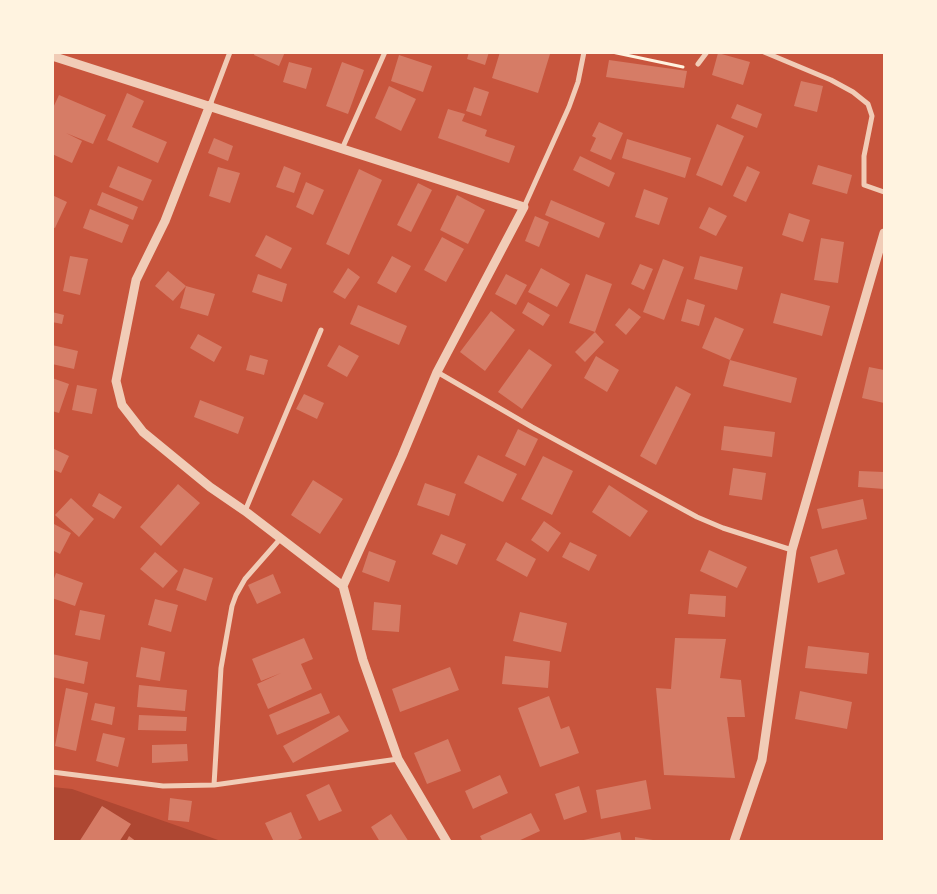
<!DOCTYPE html>
<style>
body{margin:0}
#map{position:relative;width:937px;height:894px;overflow:hidden;background:#c8553d;font-family:"Titillium Web",sans-serif}
canvas{display:block}
.frame{position:absolute;inset:0;border:54px solid #fff3e0;pointer-events:none}
</style>
<div id="map">
<canvas width="937" height="894"></canvas>
<div class="frame"></div>
</div>
<script>
const ctx = document.querySelector('canvas').getContext('2d');
ctx.lineJoin = 'round';
function fill(path, color) {
  ctx.fillStyle = color;
  ctx.fill(path, 'evenodd');
}
function poly(rows) {
  const path = new Path2D();
  for (const r of rows) {
    path.moveTo(r[0], r[1]);
    for (let i = 2; i < r.length; i += 2) path.lineTo(r[i], r[i + 1]);
  }
  return path;
}
function trace(path, color, width, dash) {
  ctx.strokeStyle = color;
  ctx.lineWidth = width;
  ctx.lineCap = dash ? 'butt' : 'round';
  ctx.setLineDash(dash || []);
  ctx.stroke(path);
}
fill(poly([
 [52,787,72,789,221,841,53,841]
]), '#ae4732');
fill(poly([
 [255,52,285,52,279,66,254,55],
 [469,52,489,52,485,65,467,59],
 [500,52,545,52,550,54,538,93,492,78],
 [718,53,750,62,743,85,712,75],
 [399,55,432,66,423,92,391,81],
 [609,60,687,71,684,88,606,77],
 [289,62,312,68,306,89,283,82],
 [342,62,364,70,348,114,326,106],
 [801,81,823,86,817,112,794,106],
 [389,86,416,99,401,131,375,118],
 [474,87,489,92,481,116,466,111],
 [127,93,144,101,132,127,167,142,158,163,107,140],
 [59,95,106,115,93,144,66,133,82,141,72,163,52,154,52,110],
 [737,104,762,114,757,128,731,118],
 [448,109,465,114,462,121,487,130,485,136,515,146,509,163,438,138],
 [599,122,623,133,611,160,590,151,596,138,592,136],
 [717,124,744,136,722,186,696,175],
 [214,138,233,146,228,161,208,153],
 [627,139,691,158,685,178,622,158],
 [580,156,615,173,609,187,573,170],
 [818,165,852,175,847,194,812,184],
 [118,166,152,180,143,201,109,187],
 [284,166,301,173,294,193,276,187],
 [747,166,760,172,746,202,733,196],
 [218,167,240,173,230,203,209,196],
 [359,169,382,180,349,255,326,244],
 [306,182,324,190,313,215,296,207],
 [418,183,432,190,411,232,397,225],
 [644,189,668,198,659,225,635,217],
 [102,192,138,207,133,220,97,205],
 [52,195,67,202,55,228,52,227],
 [457,195,485,210,468,244,440,230],
 [551,200,605,223,599,238,545,215],
 [709,207,727,216,716,236,699,228],
 [90,209,129,225,122,243,83,228],
 [789,213,810,220,803,242,782,235],
 [535,216,549,222,539,247,525,241],
 [266,235,292,248,281,269,255,256],
 [442,237,464,249,446,282,424,270],
 [821,238,844,242,838,283,814,280],
 [70,256,88,259,80,295,63,291],
 [392,256,411,266,396,293,377,283],
 [700,256,743,267,737,290,694,279],
 [663,259,684,267,664,320,643,312],
 [640,264,653,269,644,290,631,284],
 [348,268,360,277,345,299,333,292],
 [541,268,570,284,557,307,528,292],
 [168,271,186,286,173,301,155,286],
 [258,274,287,284,282,302,252,292],
 [506,274,527,285,516,305,495,294],
 [586,274,612,284,595,332,569,323],
 [186,286,215,294,208,316,180,308],
 [781,293,830,306,822,336,773,323],
 [687,299,705,305,699,326,681,321],
 [528,302,550,315,543,326,522,313],
 [358,305,407,326,399,345,350,324],
 [629,308,641,317,626,335,615,325],
 [491,311,515,330,485,371,460,352],
 [52,312,64,315,62,324,52,322],
 [715,317,744,329,730,360,702,348],
 [595,332,604,342,585,362,575,352],
 [198,334,222,347,214,362,190,348],
 [52,345,78,351,74,369,52,364],
 [339,345,359,356,347,377,327,366],
 [529,349,552,365,522,409,498,392],
 [250,355,268,360,264,375,246,370],
 [596,356,619,370,607,392,584,378],
 [730,360,797,378,791,403,723,386],
 [869,367,884,370,884,403,862,398],
 [52,378,69,384,59,413,52,411],
 [77,385,97,389,92,414,72,410],
 [676,386,691,394,656,465,640,456],
 [304,394,324,403,317,419,296,409],
 [200,400,244,417,238,434,194,417],
 [724,426,775,432,772,457,721,450],
 [518,429,538,439,525,466,505,456],
 [52,448,69,456,61,473,52,469],
 [478,455,517,474,503,502,464,483],
 [543,456,573,471,552,515,521,499],
 [733,468,766,473,762,500,729,495],
 [859,471,884,472,884,489,858,487],
 [313,480,343,499,320,534,291,515],
 [425,483,456,494,449,516,417,505],
 [178,484,200,503,161,546,140,527],
 [609,485,648,511,630,537,592,512],
 [99,493,122,507,114,519,92,506],
 [71,498,94,519,79,537,55,515],
 [863,499,867,519,822,529,817,509],
 [544,521,561,533,548,552,531,540],
 [52,523,71,533,60,554,52,550],
 [441,534,466,544,457,565,432,554],
 [506,542,536,559,527,577,496,560],
 [570,542,597,555,589,571,562,557],
 [837,549,845,574,818,583,810,557],
 [709,550,747,567,737,588,700,571],
 [369,551,396,561,389,582,362,572],
 [155,552,178,571,163,588,140,569],
 [184,568,213,578,206,601,176,590],
 [56,573,83,583,75,606,52,598,52,584],
 [273,574,281,593,257,604,248,585],
 [690,594,726,596,725,617,688,614],
 [155,599,178,605,171,632,148,625],
 [374,602,401,605,399,632,372,630],
 [80,610,105,615,100,640,75,635],
 [520,612,567,623,561,652,513,641],
 [304,638,313,659,301,664,312,689,268,709,257,684,281,673,261,681,252,659],
 [675,638,726,639,720,678,741,680,745,717,727,717,735,778,664,775,656,688,671,689],
 [808,646,869,653,867,674,805,668],
 [141,647,165,652,160,681,136,677],
 [52,654,88,662,84,684,52,677],
 [505,656,550,661,548,688,502,684],
 [450,667,459,690,400,712,392,689],
 [139,685,187,690,185,711,137,707],
 [66,688,88,693,76,751,55,746],
 [800,691,852,702,847,729,795,719],
 [321,693,330,713,277,735,269,715],
 [549,696,561,729,569,726,579,753,540,767,518,708],
 [95,703,115,707,112,725,91,720],
 [139,715,187,717,186,731,138,730],
 [339,715,349,731,293,763,283,746],
 [103,733,125,738,118,767,96,761],
 [448,739,461,771,427,784,414,753],
 [187,744,188,761,152,763,152,745],
 [500,775,508,793,473,809,465,791],
 [646,780,651,809,601,819,596,790],
 [329,784,342,811,319,821,306,795],
 [579,786,587,812,564,820,555,794],
 [170,798,192,801,189,822,168,820],
 [102,806,131,824,119,842,79,842],
 [291,812,302,838,294,842,274,842,265,823],
 [531,813,540,831,516,842,483,842,480,836],
 [391,814,409,842,380,842,371,827],
 [620,832,622,842,579,842,579,841],
 [129,836,137,842,126,842],
 [635,837,653,840,653,842,635,842]
]), '#d67c66');
trace(poly([
 [612,52,683,67]
]), '#fff3e0', 3);
trace(poly([
 [764,52,831,80,853,92,868,104,872,116,864,156,864,185,884,192],
 [698,64,707,52],
 [210,105,230,52],
 [342,149,385,52],
 [524,207,569,107,578,82,584,52],
 [437,372,532,427,697,517,723,528,792,550],
 [245,511,321,330],
 [52,772,163,786,214,785,398,759],
 [214,785,221,668,232,606,236,595,245,579,281,538]
]), '#f1ccb7', 5);
trace(poly([
 [52,56,524,207,437,372,402,456,343,586,363,660,398,759,447,842],
 [210,105,165,221,136,280,116,381,122,405,143,432,210,487,245,511,343,586],
 [734,842,762,760,792,550,884,233]
]), '#f1ccb7', 9);
</script>
